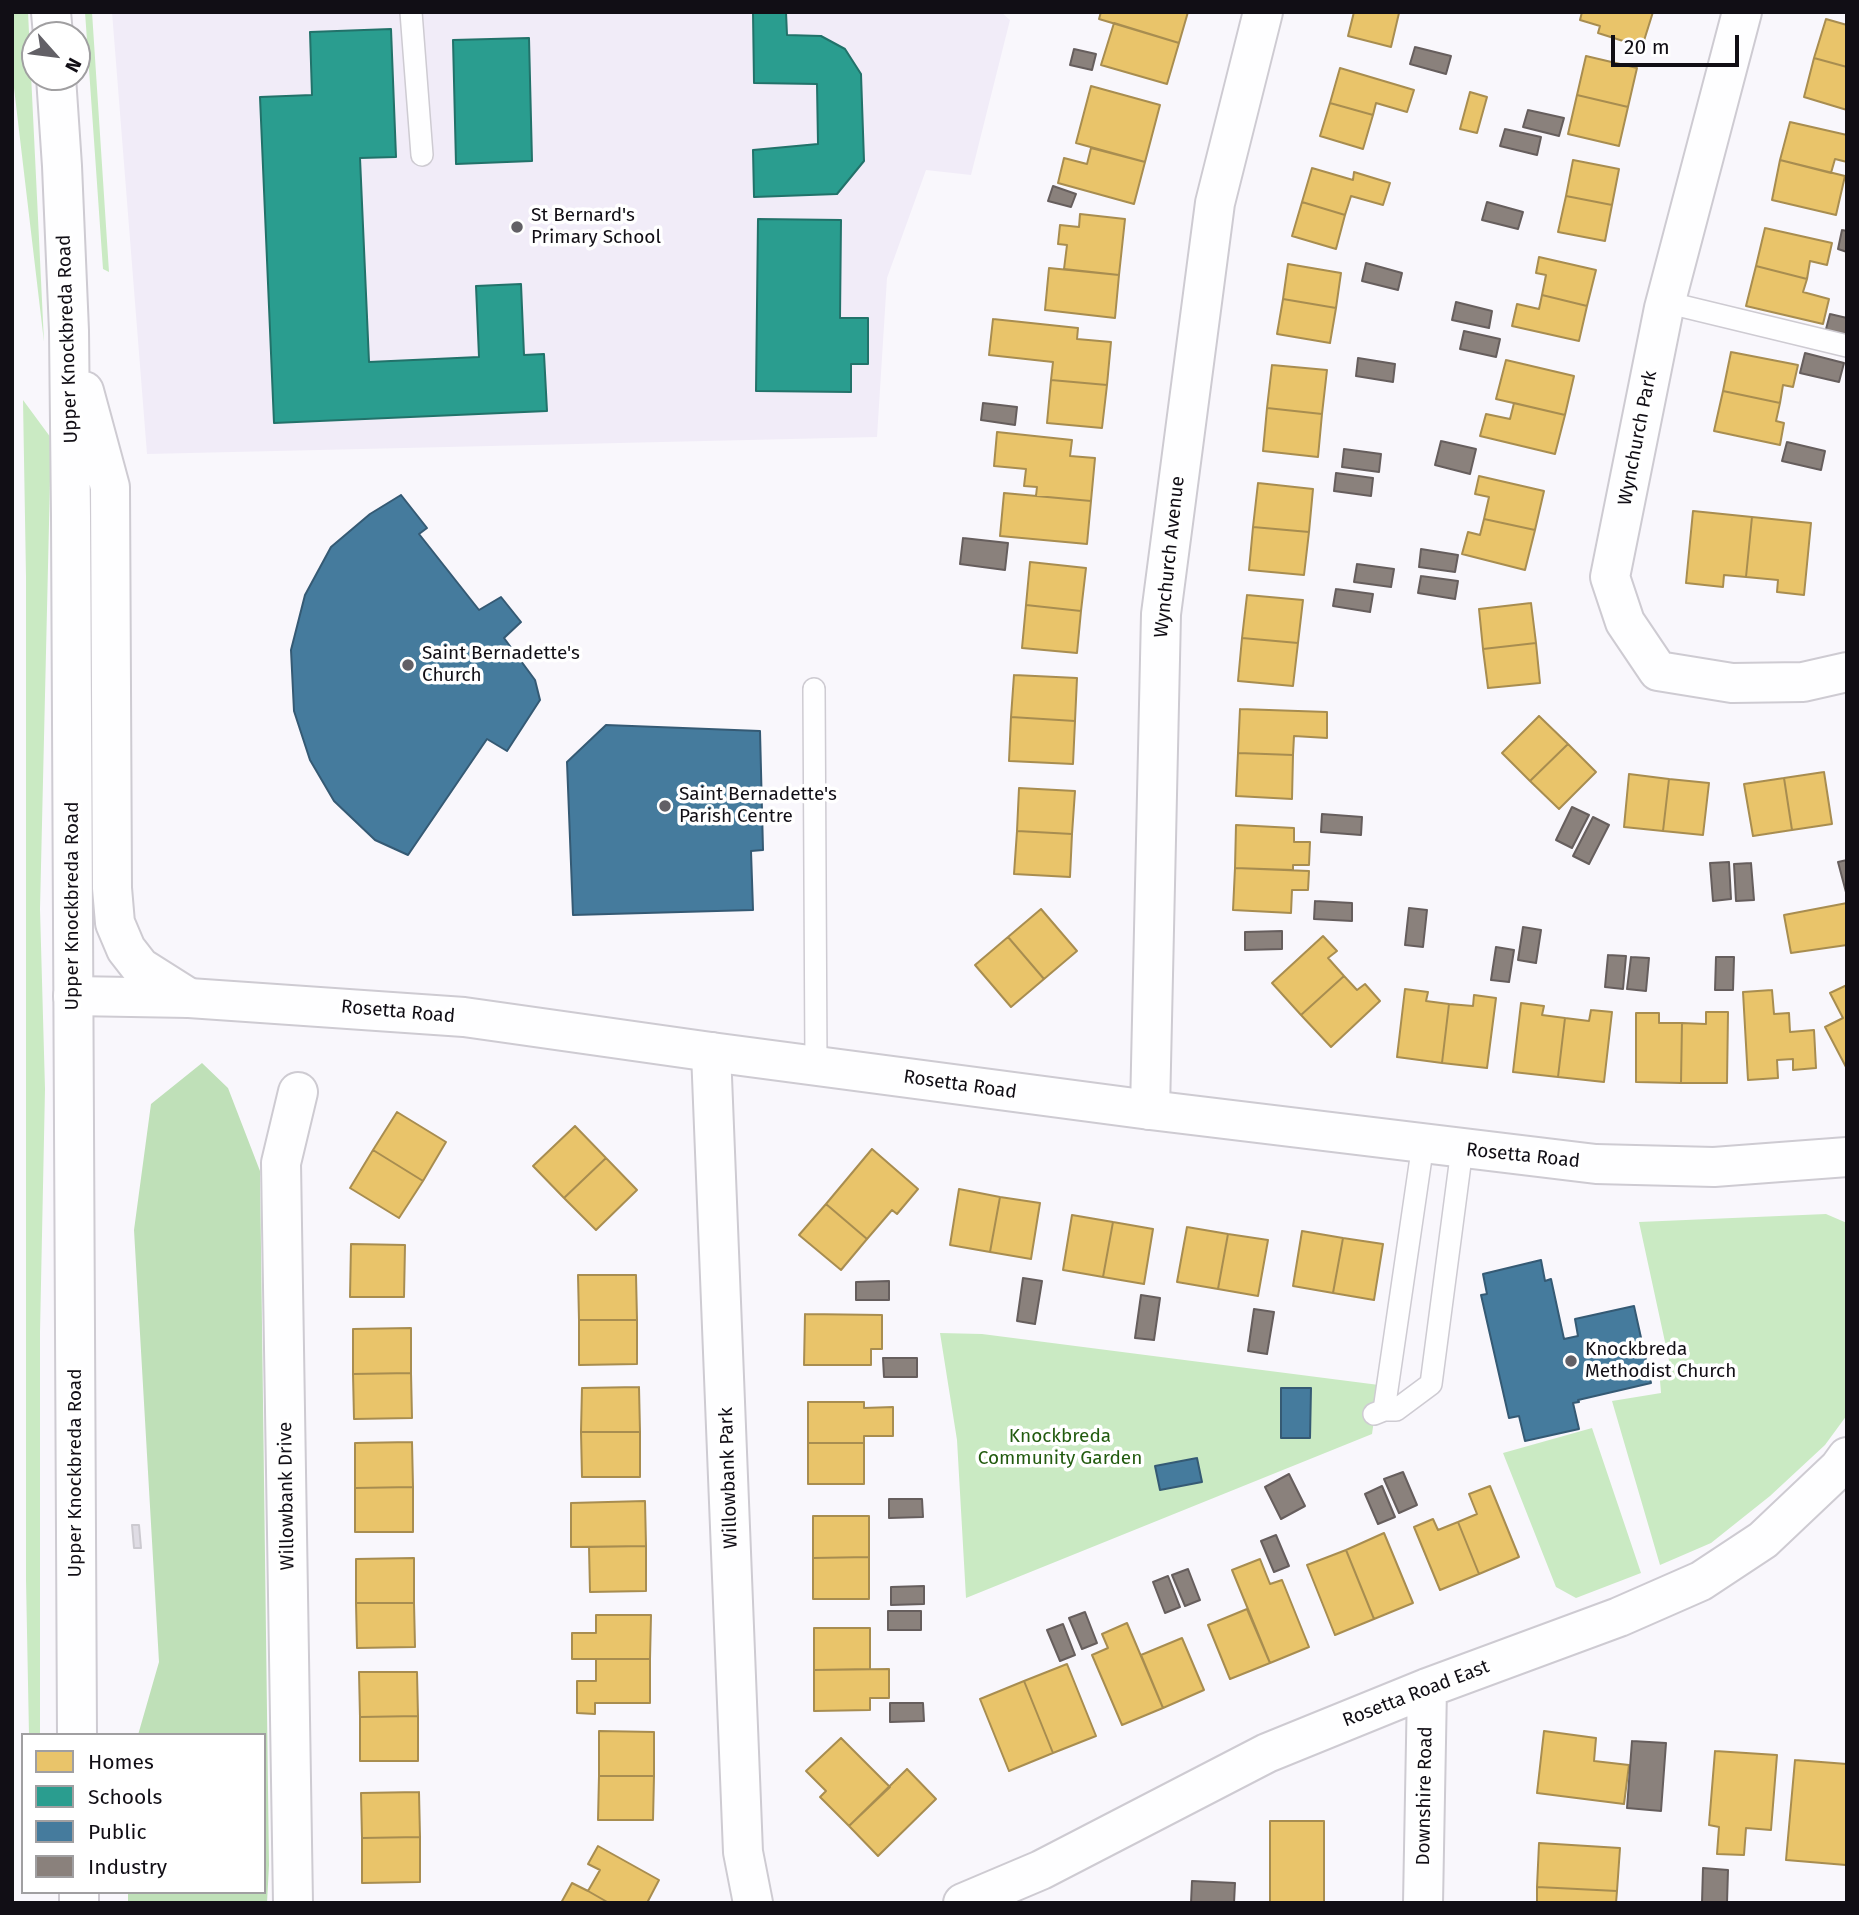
<!DOCTYPE html>
<style>
body{margin:0}
#map{position:relative;width:1859px;height:1915px;overflow:hidden;background:#f9f7fc;font-family:"Fira Sans",sans-serif}
canvas{display:block}
.frame{position:absolute;inset:0;border:14px solid #110e15;pointer-events:none}
.legend{position:absolute;left:21px;top:1733px;width:245px;height:161px;box-sizing:border-box;background:#fff;border:2px solid #a09fa1;margin:0;padding:9px 12px;list-style:none;font-size:21px;color:#110e15}
.legend li{display:flex;align-items:center;gap:14px;height:35px}
.legend b{width:35px;border:2px solid #a09fa1}
.north{position:absolute;left:21px;top:21px;width:70px;height:70px;box-sizing:border-box;background:#fff;border:2px solid #a09fa1;border-radius:50%;rotate:118deg;font-size:19px;font-weight:700;line-height:28px;text-align:center;color:#110e15}
.north::after{content:'';display:block;margin:auto;width:24px;height:32px;background:#626066;clip-path:polygon(50% 0,100% 100%,50% 72%,0 100%)}
.scale{position:absolute;left:1611px;top:35px;width:128px;height:32px;box-sizing:border-box;border:4px solid #110e15;border-top:0;padding-left:9px;font-size:21px;line-height:24px;white-space:nowrap;color:#110e15;-webkit-text-stroke:5px #fff;paint-order:stroke}
</style>
<div id="map">
<canvas width="1859" height="1915"></canvas>
<div class="frame"></div>
<ul class="legend">
<li><b style="height:19px;background:#e9c46a"></b>Homes</li>
<li><b style="height:19px;background:#2a9d8f"></b>Schools</li>
<li><b style="height:19px;background:#457b9d"></b>Public</li>
<li><b style="height:19px;background:#8a817c"></b>Industry</li>
</ul>
<div class="north">N</div>
<div class="scale">20 m</div>
</div>
<script>
const ctx = document.querySelector('canvas').getContext('2d');
ctx.lineJoin = 'round';
function fill(path, color) {
  ctx.fillStyle = color;
  ctx.fill(path, 'evenodd');
}
function poly(rows) {
  const path = new Path2D();
  for (const r of rows) {
    path.moveTo(r[0], r[1]);
    for (let i = 2; i < r.length; i += 2) path.lineTo(r[i], r[i + 1]);
  }
  return path;
}
function trace(path, color, width, dash) {
  ctx.strokeStyle = color;
  ctx.lineWidth = width;
  ctx.lineCap = dash ? 'butt' : 'round';
  ctx.setLineDash(dash || []);
  ctx.stroke(path);
}
function label(font, color, halo, rows, align = 'center') {
  ctx.font = font + ' "Fira Sans",sans-serif';
  ctx.lineWidth = 7;
  ctx.setLineDash([]);
  ctx.textBaseline = 'middle';
  ctx.strokeStyle = halo;
  ctx.fillStyle = color;
  for (const [text, x, y, turn = 0] of rows) {
    ctx.save();
    ctx.translate(x, y);
    ctx.rotate((+turn || 0) * Math.PI / 180);
    ctx.textAlign = isNaN(turn) ? turn : align;
    if (halo) ctx.strokeText(text, 0, 0);
    ctx.fillText(text, 0, 0);
    ctx.restore();
  }
}
fill(poly([
 [112,12,1001,12,1010,20,971,175,926,170,887,278,877,437,147,454]
]), '#f1ecf8');
fill(poly([
 [12,12,28,12,44,342,12,71],
 [85,12,92,12,109,272,103,269],
 [23,400,51,438,40,909,45,1089,40,1332,40,1735,29,1735,26,1580,26,577],
 [1826,1214,1847,1223,1847,1415,1825,1445,1770,1496,1711,1543,1660,1565,1612,1401,1661,1393,1659,1368,1670,1365,1639,1222],
 [940,1333,982,1334,1379,1385,1372,1434,966,1598,957,1440],
 [1592,1428,1641,1573,1576,1598,1556,1587,1503,1453]
]), '#caeac3');
fill(poly([
 [202,1063,228,1088,260,1171,269,1865,267,1903,128,1903,128,1892,264,1892,264,1735,138,1735,159,1662,134,1230,151,1104]
]), '#bfe0b8');
const homes = poly([
 [1101,12,1188,12,1179,43,1099,19,1101,12],
 [1354,12,1399,13,1391,47,1348,36,1354,12],
 [1582,12,1653,12,1642,47,1598,33,1600,26,1580,20,1582,12],
 [1826,19,1847,25,1847,67,1814,58,1826,19],
 [1114,23,1179,43,1167,84,1101,65,1114,23],
 [1586,56,1637,68,1628,107,1577,95,1586,56],
 [1814,58,1847,67,1847,110,1804,97,1814,58],
 [1340,68,1414,90,1407,112,1376,103,1373,115,1330,103,1340,68],
 [1091,86,1160,105,1145,162,1076,143,1091,86],
 [1470,92,1487,97,1477,133,1460,129,1470,92],
 [1577,95,1628,107,1619,146,1568,134,1577,95],
 [1330,103,1373,115,1363,149,1320,136,1330,103],
 [1790,122,1847,135,1847,162,1835,159,1831,173,1780,160,1790,122],
 [1091,148,1145,162,1134,204,1058,183,1064,158,1087,164,1091,148],
 [1573,160,1619,169,1612,205,1566,196,1573,160],
 [1780,160,1845,176,1836,215,1772,200,1780,160],
 [1312,168,1353,180,1354,172,1390,183,1383,205,1351,196,1345,215,1302,202,1312,168],
 [1566,196,1612,205,1605,241,1558,232,1566,196],
 [1302,202,1345,215,1336,249,1292,236,1302,202],
 [1080,214,1125,219,1119,275,1064,269,1067,245,1058,244,1060,225,1079,227,1080,214],
 [1765,228,1832,243,1827,265,1810,261,1807,279,1756,266,1765,228],
 [1539,257,1596,270,1587,306,1542,295,1546,275,1536,273,1539,257],
 [1288,264,1341,273,1336,308,1283,299,1288,264],
 [1756,266,1807,279,1803,292,1829,299,1823,324,1746,306,1756,266],
 [1049,268,1119,275,1115,318,1045,310,1049,268],
 [1542,295,1587,306,1579,341,1512,326,1517,304,1539,309,1542,295],
 [1283,299,1336,308,1330,343,1277,334,1283,299],
 [993,319,1078,328,1077,339,1111,342,1107,385,1051,380,1053,362,989,355,993,319],
 [1731,352,1798,365,1793,387,1783,385,1780,403,1723,391,1731,352],
 [1506,360,1574,376,1565,415,1496,399,1506,360],
 [1272,365,1327,370,1322,414,1267,408,1272,365],
 [1051,380,1107,385,1102,428,1047,423,1051,380],
 [1723,391,1780,403,1776,421,1784,423,1780,445,1714,431,1723,391],
 [1514,403,1565,415,1555,454,1480,436,1486,414,1510,419,1514,403],
 [1267,408,1322,414,1318,457,1263,451,1267,408],
 [997,432,1072,440,1070,456,1095,458,1091,501,1036,496,1037,487,1024,486,1026,469,994,466,997,432],
 [1479,476,1544,491,1535,530,1484,519,1489,497,1475,494,1479,476],
 [1258,483,1313,489,1309,532,1253,527,1258,483],
 [1004,493,1091,501,1087,544,1000,536,1004,493],
 [1693,511,1752,517,1746,577,1724,575,1723,587,1686,583,1693,511],
 [1752,517,1811,523,1804,595,1777,592,1778,580,1746,577,1752,517],
 [1484,519,1535,530,1525,570,1462,554,1468,532,1480,535,1484,519],
 [1253,527,1309,532,1304,575,1249,570,1253,527],
 [1030,562,1086,568,1081,611,1026,605,1030,562],
 [1247,595,1303,600,1298,643,1242,638,1247,595],
 [1531,603,1536,643,1483,649,1479,609,1531,603],
 [1026,605,1081,611,1077,653,1022,648,1026,605],
 [1242,638,1298,643,1293,686,1238,681,1242,638],
 [1536,643,1540,683,1488,688,1483,649,1536,643],
 [1014,675,1077,678,1075,721,1011,717,1014,675],
 [1240,709,1327,712,1327,738,1294,736,1293,755,1238,753,1240,709],
 [1539,716,1568,744,1530,781,1502,753,1539,716],
 [1011,717,1075,721,1073,764,1009,761,1011,717],
 [1568,744,1596,772,1559,809,1530,781,1568,744],
 [1238,753,1293,755,1292,799,1236,796,1238,753],
 [1824,772,1832,824,1792,830,1784,778,1824,772],
 [1629,774,1669,779,1663,831,1624,827,1629,774],
 [1784,778,1792,830,1753,836,1744,784,1784,778],
 [1669,779,1709,783,1703,835,1663,831,1669,779],
 [1019,788,1075,791,1072,834,1017,831,1019,788],
 [1236,825,1294,828,1294,842,1310,842,1309,865,1293,865,1293,870,1235,868,1236,825],
 [1017,831,1072,834,1070,877,1014,874,1017,831],
 [1235,868,1309,871,1308,890,1292,890,1291,913,1233,910,1235,868],
 [1847,903,1847,945,1791,953,1784,915,1847,903],
 [1041,909,1077,951,1044,979,1008,937,1041,909],
 [1323,936,1337,951,1328,958,1344,976,1301,1015,1272,983,1323,936],
 [1008,937,1044,979,1011,1007,975,965,1008,937],
 [1344,976,1357,990,1365,984,1380,1001,1331,1047,1301,1015,1344,976],
 [1847,985,1847,1069,1825,1027,1843,1018,1830,993,1847,985],
 [1405,989,1428,992,1426,1001,1449,1004,1442,1063,1397,1057,1405,989],
 [1772,990,1774,1014,1789,1013,1790,1032,1814,1030,1816,1068,1793,1070,1793,1059,1777,1060,1778,1078,1748,1080,1743,992,1772,990],
 [1474,995,1496,998,1487,1068,1442,1063,1449,1004,1473,1006,1474,995],
 [1521,1003,1544,1006,1542,1015,1565,1018,1558,1077,1513,1072,1521,1003],
 [1591,1010,1612,1012,1604,1082,1558,1077,1565,1018,1589,1021,1591,1010],
 [1706,1012,1728,1012,1727,1083,1681,1083,1682,1023,1706,1024,1706,1012],
 [1636,1013,1659,1013,1659,1023,1682,1023,1681,1083,1636,1082,1636,1013],
 [397,1112,446,1142,423,1181,373,1150,397,1112],
 [575,1126,606,1158,564,1198,533,1166,575,1126],
 [872,1149,918,1189,897,1214,892,1210,867,1239,826,1204,872,1149],
 [373,1150,423,1181,399,1218,350,1188,373,1150],
 [606,1158,637,1190,596,1230,564,1198,606,1158],
 [959,1189,1000,1197,990,1252,950,1245,959,1189],
 [1000,1197,1040,1203,1031,1259,990,1252,1000,1197],
 [826,1204,867,1239,841,1270,799,1235,826,1204],
 [1072,1215,1113,1222,1103,1277,1063,1270,1072,1215],
 [1113,1222,1153,1229,1144,1284,1103,1277,1113,1222],
 [1187,1227,1228,1234,1218,1289,1177,1282,1187,1227],
 [1302,1231,1343,1238,1333,1293,1293,1286,1302,1231],
 [1228,1234,1268,1240,1258,1296,1218,1289,1228,1234],
 [1343,1238,1383,1244,1374,1300,1333,1293,1343,1238],
 [351,1244,405,1245,404,1297,350,1297,351,1244],
 [578,1275,636,1275,637,1320,579,1320,578,1275],
 [805,1314,882,1315,882,1349,871,1349,871,1365,804,1365,805,1314],
 [579,1320,637,1320,637,1364,579,1365,579,1320],
 [411,1328,411,1373,353,1374,353,1329,411,1328],
 [411,1373,412,1418,354,1419,353,1374,411,1373],
 [639,1387,640,1432,581,1432,582,1388,639,1387],
 [808,1402,864,1402,864,1408,893,1407,893,1436,864,1436,864,1443,808,1443,808,1402],
 [581,1432,640,1432,640,1477,582,1477,581,1432],
 [412,1442,413,1487,355,1488,355,1443,412,1442],
 [808,1443,864,1443,864,1484,808,1484,808,1443],
 [1490,1486,1519,1557,1479,1574,1458,1522,1477,1514,1469,1494,1490,1486],
 [413,1487,413,1532,355,1532,355,1488,413,1487],
 [645,1501,646,1546,571,1547,571,1503,645,1501],
 [813,1516,869,1516,869,1557,813,1558,813,1516],
 [1433,1519,1438,1530,1458,1522,1479,1574,1440,1590,1414,1527,1433,1519],
 [1384,1533,1413,1603,1374,1619,1346,1550,1384,1533],
 [646,1546,646,1591,590,1592,589,1547,646,1546],
 [1346,1550,1374,1619,1335,1635,1307,1565,1346,1550],
 [869,1557,869,1599,813,1599,813,1558,869,1557],
 [414,1558,414,1603,356,1603,356,1559,414,1558],
 [1260,1559,1270,1584,1282,1580,1309,1647,1270,1663,1232,1570,1260,1559],
 [356,1603,414,1603,415,1647,357,1648,356,1603],
 [1247,1609,1270,1663,1230,1679,1208,1625,1247,1609],
 [596,1615,651,1615,650,1659,572,1659,572,1633,596,1633,596,1615],
 [1127,1623,1163,1708,1122,1725,1092,1655,1108,1648,1102,1634,1127,1623],
 [814,1628,870,1628,870,1669,814,1670,814,1628],
 [1182,1638,1204,1690,1163,1708,1141,1655,1182,1638],
 [596,1659,650,1659,650,1703,595,1703,595,1714,577,1713,577,1681,596,1681,596,1659],
 [1067,1664,1096,1736,1053,1753,1024,1681,1067,1664],
 [889,1669,889,1698,870,1698,870,1710,814,1711,814,1670,889,1669],
 [359,1672,417,1672,418,1716,360,1717,359,1672],
 [1024,1681,1053,1753,1009,1771,980,1699,1024,1681],
 [418,1716,418,1761,360,1761,360,1717,418,1716],
 [599,1731,654,1732,654,1776,599,1776,599,1731],
 [1544,1731,1596,1738,1594,1761,1629,1765,1624,1804,1537,1793,1544,1731],
 [841,1738,890,1787,849,1826,820,1797,826,1791,806,1771,841,1738],
 [1715,1751,1777,1755,1771,1830,1746,1828,1744,1855,1717,1854,1719,1827,1709,1825,1715,1751],
 [1795,1760,1847,1764,1846,1865,1786,1860,1795,1760],
 [907,1769,936,1799,878,1856,849,1826,907,1769],
 [599,1776,654,1776,653,1820,598,1820,599,1776],
 [419,1792,420,1837,362,1838,361,1793,419,1792],
 [1270,1821,1324,1821,1324,1903,1270,1903,1270,1821],
 [420,1837,420,1882,362,1883,362,1838,420,1837],
 [1539,1843,1620,1848,1617,1891,1537,1887,1539,1843],
 [598,1846,659,1880,647,1903,609,1903,588,1891,600,1870,588,1864,598,1846],
 [572,1883,588,1891,609,1903,561,1903,572,1883],
 [1537,1887,1617,1891,1616,1903,1537,1903,1537,1887]
]);
fill(homes, '#e9c46a');
trace(homes, '#a88d50', 2);
const schools = poly([
 [753,12,786,12,787,35,821,36,845,49,861,74,864,161,837,194,754,197,753,150,818,144,817,84,754,83,753,12],
 [391,29,396,157,360,158,369,362,479,357,476,286,521,284,524,355,544,354,547,411,274,423,260,97,312,95,310,32,391,29],
 [529,38,532,161,456,164,453,40,529,38],
 [758,219,841,220,840,318,868,318,868,364,851,364,851,392,756,391,758,219]
]);
fill(schools, '#2a9d8f');
trace(schools, '#22726a', 2);
const public = poly([
 [401,495,427,528,419,534,479,610,501,597,521,622,504,638,535,680,540,700,507,751,487,739,408,855,375,840,334,801,310,760,294,711,291,650,305,595,331,547,370,514,401,495],
 [606,725,760,731,763,850,751,851,753,910,573,915,567,762,606,725],
 [1541,1260,1545,1281,1551,1279,1564,1339,1578,1336,1575,1319,1634,1306,1651,1383,1578,1400,1579,1402,1573,1403,1579,1429,1525,1441,1519,1416,1509,1418,1481,1295,1487,1294,1483,1274,1541,1260],
 [1281,1388,1311,1388,1310,1438,1281,1438,1281,1388],
 [1197,1458,1202,1482,1160,1490,1155,1466,1197,1458]
]);
fill(public, '#457b9d');
trace(public, '#355a74', 2);
const industry = poly([
 [1415,47,1451,56,1446,74,1410,64,1415,47],
 [1074,49,1096,54,1092,70,1070,65,1074,49],
 [1528,110,1564,118,1559,136,1523,127,1528,110],
 [1505,129,1541,137,1537,155,1500,146,1505,129],
 [1053,186,1076,194,1071,207,1048,201,1053,186],
 [1487,202,1523,212,1518,229,1482,220,1487,202],
 [1842,230,1847,231,1847,252,1838,249,1842,230],
 [1366,263,1402,273,1398,290,1362,281,1366,263],
 [1456,302,1492,311,1489,328,1452,320,1456,302],
 [1830,314,1847,318,1847,338,1825,333,1830,314],
 [1464,331,1500,339,1496,357,1460,349,1464,331],
 [1805,353,1844,363,1839,382,1800,373,1805,353],
 [1358,358,1395,364,1393,382,1356,376,1358,358],
 [983,403,1017,407,1015,425,981,420,983,403],
 [1441,441,1476,449,1470,474,1435,465,1441,441],
 [1787,442,1825,451,1821,470,1782,461,1787,442],
 [1344,449,1381,454,1379,472,1342,467,1344,449],
 [1336,473,1373,478,1371,496,1334,491,1336,473],
 [963,538,1008,543,1005,570,960,564,963,538],
 [1421,549,1458,555,1455,572,1419,567,1421,549],
 [1357,564,1394,569,1391,587,1354,582,1357,564],
 [1421,576,1458,581,1455,599,1418,593,1421,576],
 [1336,589,1373,594,1370,612,1333,606,1336,589],
 [1572,807,1589,815,1572,848,1556,840,1572,807],
 [1322,814,1362,817,1361,835,1321,832,1322,814],
 [1593,817,1609,825,1589,864,1573,856,1593,817],
 [1847,860,1847,896,1838,862,1847,860],
 [1729,862,1731,899,1713,901,1710,863,1729,862],
 [1751,863,1754,900,1736,901,1734,864,1751,863],
 [1315,901,1352,903,1352,921,1314,919,1315,901],
 [1409,908,1427,910,1423,947,1405,945,1409,908],
 [1523,927,1541,930,1536,963,1518,960,1523,927],
 [1282,931,1282,949,1245,950,1245,932,1282,931],
 [1496,947,1514,950,1509,982,1491,980,1496,947],
 [1608,955,1626,956,1623,989,1605,987,1608,955],
 [1631,957,1649,958,1646,991,1627,989,1631,957],
 [1716,957,1734,957,1733,990,1715,990,1716,957],
 [1023,1278,1042,1281,1035,1324,1017,1321,1023,1278],
 [889,1281,889,1300,856,1300,856,1282,889,1281],
 [1141,1295,1160,1298,1154,1340,1135,1338,1141,1295],
 [1254,1309,1274,1312,1267,1354,1248,1351,1254,1309],
 [883,1358,917,1358,917,1377,884,1377,883,1358],
 [1403,1472,1417,1505,1399,1513,1384,1479,1403,1472],
 [1289,1474,1305,1506,1281,1519,1265,1487,1289,1474],
 [1382,1486,1395,1517,1378,1524,1365,1494,1382,1486],
 [889,1499,922,1499,923,1517,889,1518,889,1499],
 [1276,1535,1289,1566,1274,1572,1261,1541,1276,1535],
 [1188,1569,1200,1600,1185,1606,1172,1575,1188,1569],
 [1168,1576,1180,1607,1165,1613,1153,1582,1168,1576],
 [924,1586,924,1604,891,1605,891,1587,924,1586],
 [888,1611,921,1611,921,1630,888,1630,888,1611],
 [1085,1612,1097,1643,1082,1649,1069,1618,1085,1612],
 [1063,1624,1075,1655,1060,1661,1047,1630,1063,1624],
 [890,1703,923,1703,924,1721,890,1722,890,1703],
 [1632,1741,1666,1743,1661,1811,1627,1808,1632,1741],
 [1703,1868,1728,1870,1727,1903,1702,1903,1703,1868],
 [1192,1881,1235,1883,1234,1903,1191,1903,1192,1881]
]);
fill(industry, '#8a817c');
trace(industry, '#665e5d', 2);
const building = poly([
 [132,1525,139,1525,141,1548,134,1548,132,1525]
]);
fill(building, '#dfdce4');
trace(building, '#cccad0', 2);
const service = poly([
 [411,12,422,155],
 [1665,302,1847,346],
 [814,689,816,1065],
 [1384,1410,1423,1144],
 [1374,1414,1384,1410,1396,1410,1431,1384,1462,1149]
]);
const minor = poly([
 [1742,12,1664,308,1610,577,1625,622,1658,671,1732,683,1803,682,1847,672],
 [711,1052,743,1852,753,1903],
 [1150,1110,1161,614,1215,203,1263,12],
 [293,1903,281,1163,298,1092],
 [963,1903,1041,1870,1267,1753,1427,1688,1619,1617,1701,1581,1763,1540,1839,1468,1847,1457],
 [1423,1903,1427,1688]
]);
const tertiary = poly([
 [73,996,189,998,464,1017,711,1052,1150,1110,1596,1164,1714,1167,1847,1157]
]);
const trunk = poly([
 [51,12,53,35],
 [56,77,62,166,69,331,71,517,77,1735],
 [84,391,110,487,112,888,115,923,126,949,140,967,189,998],
 [79,1892,79,1903]
]);
trace(service, '#cecbd2', 24);
trace(minor, '#cecbd2', 42);
trace(tertiary, '#cecbd2', 42);
trace(trunk, '#cecbd2', 42);
trace(service, '#fefeff', 21);
trace(minor, '#fefeff', 38);
trace(tertiary, '#fefeff', 38);
trace(trunk, '#fefeff', 38);
for (const [x, y, r, color] of [
 [517,227,7,"#626066"],
 [408,665,7,"#626066"],
 [665,806,7,"#626066"],
 [1571,1361,7,"#626066"]
]) {
  const dot = new Path2D();
  dot.arc(x, y, r, 0, 2 * Math.PI);
  ctx.fillStyle = color;
  ctx.fill(dot);
  trace(dot, '#fff', 2.5);
}
label('19px', '#110e15', '#fff', [
 ["St Bernard's",531,216],
 ["Primary School",531,238],
 ["Saint Bernadette's",422,654],
 ["Church",422,676],
 ["Saint Bernadette's",679,795],
 ["Parish Centre",679,817],
 ["Knockbreda",1585,1350],
 ["Methodist Church",1585,1372]
], 'left');
label('19px', '#110e15', '#fff', [
 ["Upper Knockbreda Road",68,339,-92],
 ["Wynchurch Park",1638,438,-79],
 ["Wynchurch Avenue",1170,557,-84],
 ["Upper Knockbreda Road",73,906,-90],
 ["Rosetta Road",398,1012,5],
 ["Rosetta Road",960,1085,8],
 ["Rosetta Road",1523,1156,6],
 ["Upper Knockbreda Road",76,1473,-90],
 ["Willowbank Park",729,1478,-92],
 ["Willowbank Drive",287,1496,-91],
 ["Rosetta Road East",1416,1694,-21],
 ["Downshire Road",1425,1796,-89]
]);
label('19px', '#225b0f', '#fff', [
 ["Knockbreda",1060,1437],
 ["Community Garden",1060,1459]
]);
</script>
